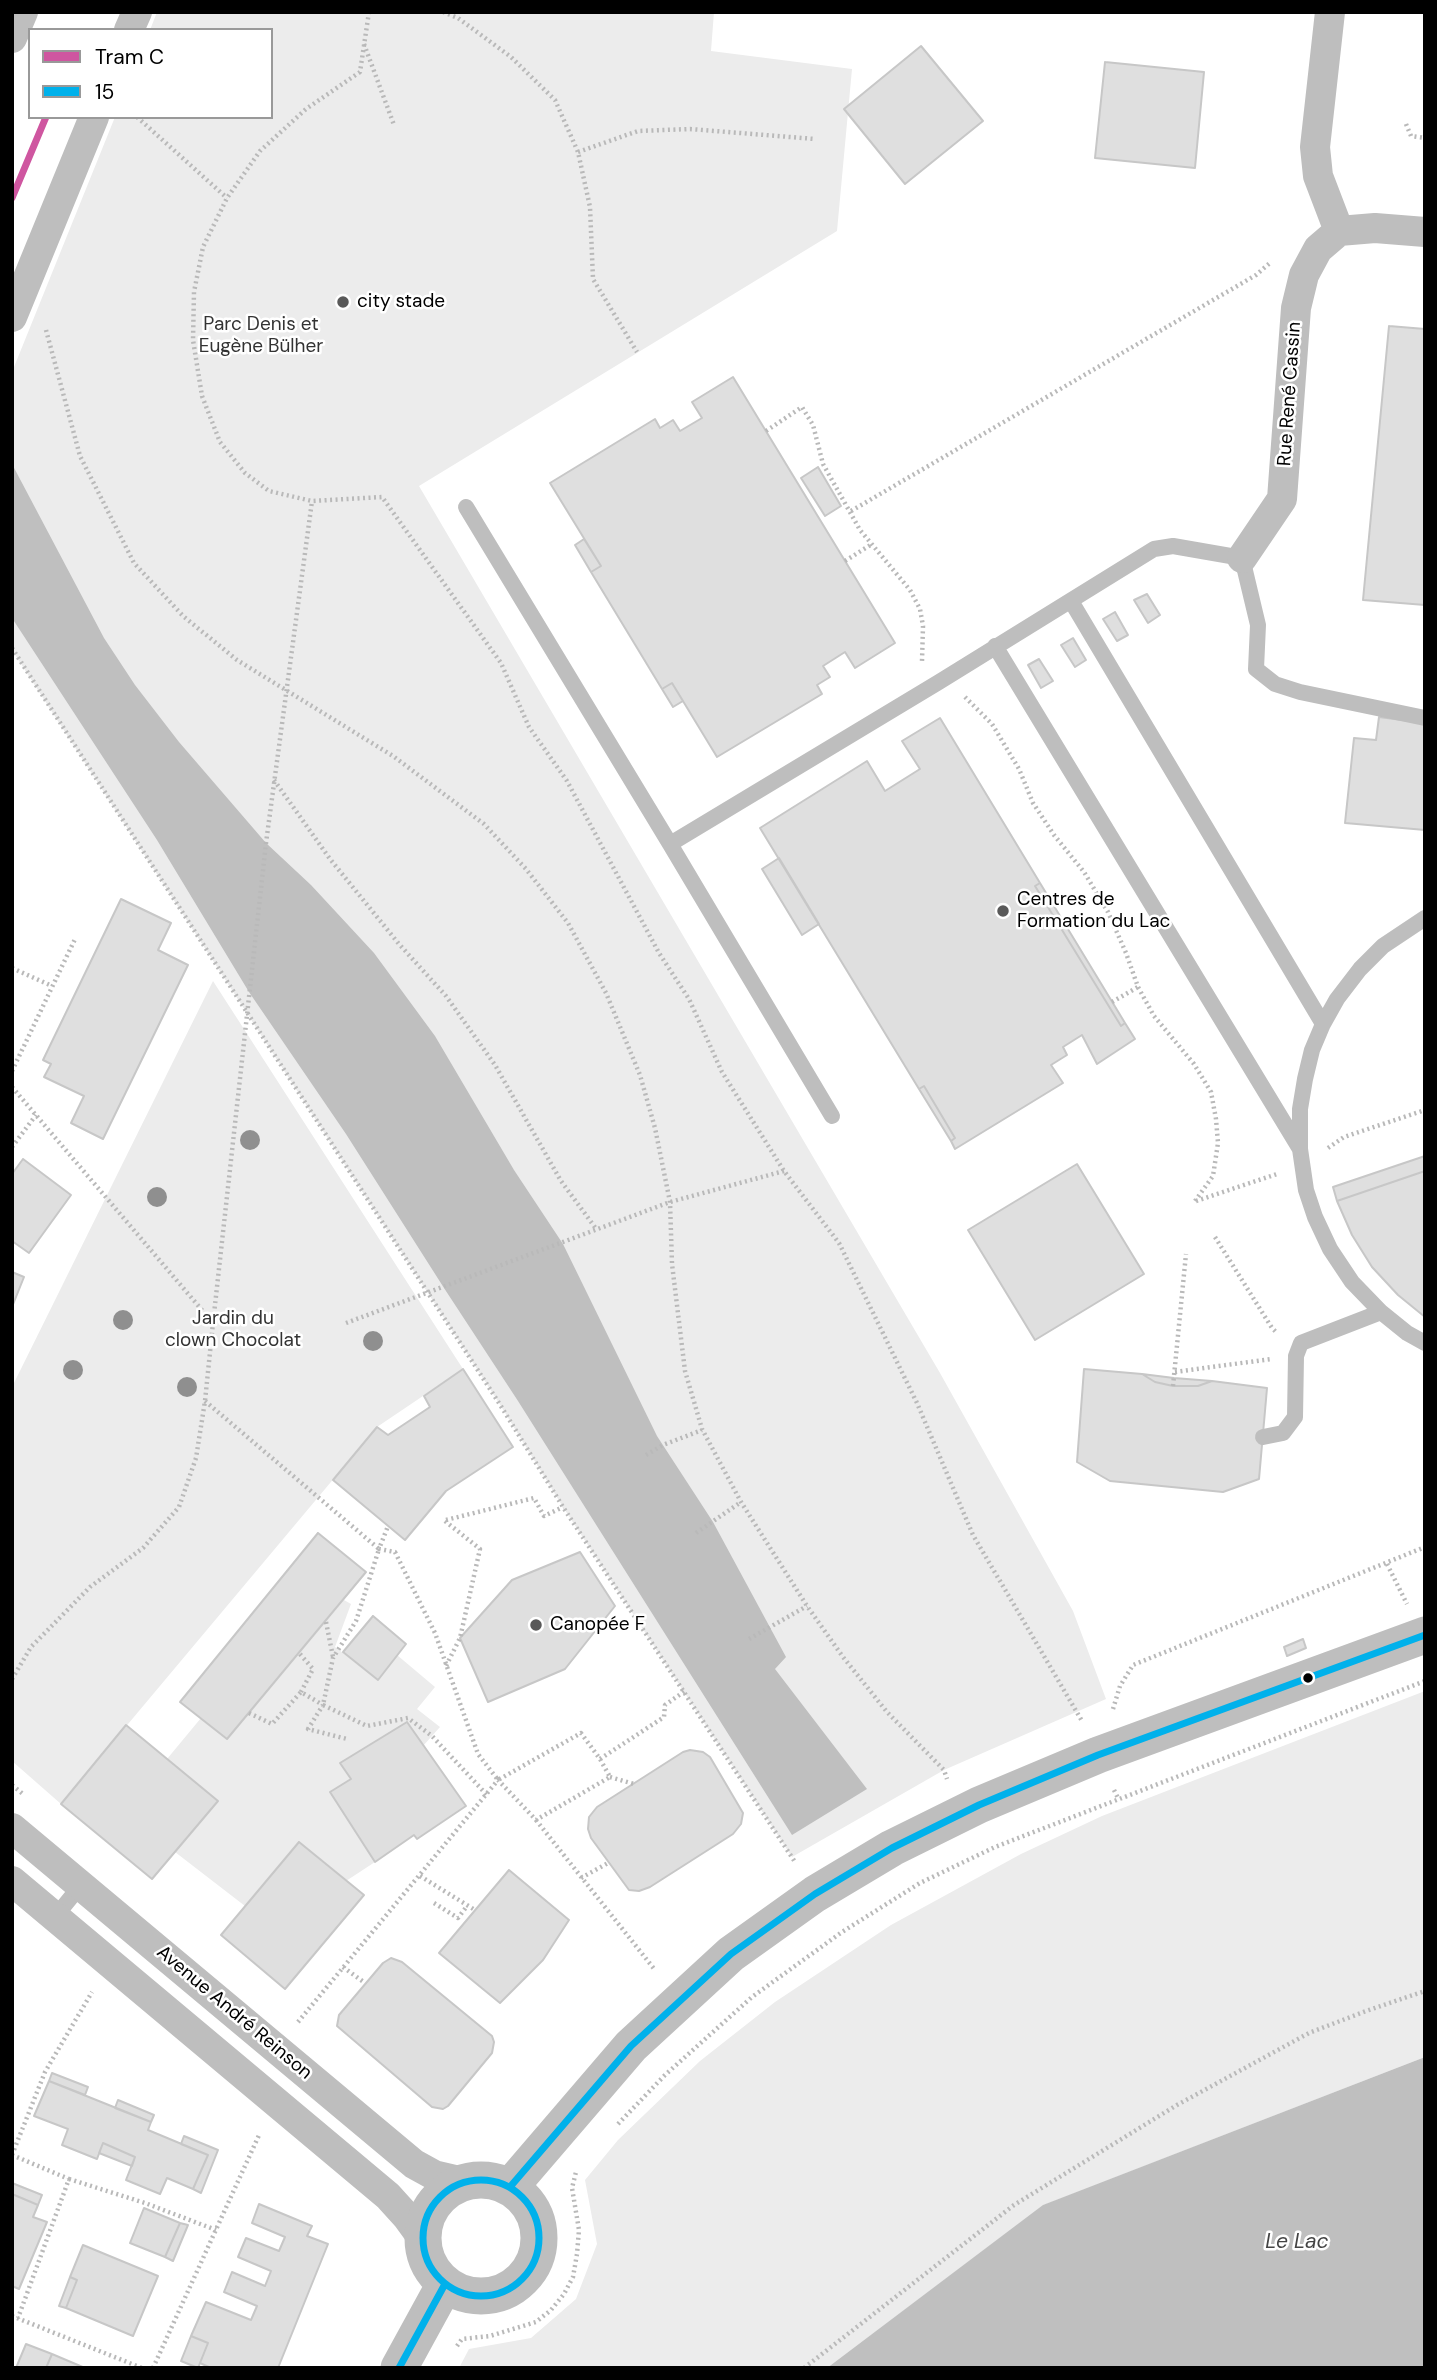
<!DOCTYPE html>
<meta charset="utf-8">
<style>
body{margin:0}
#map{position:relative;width:1437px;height:2380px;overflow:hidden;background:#fff;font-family:"DM Sans",sans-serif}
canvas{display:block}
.frame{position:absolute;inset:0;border:14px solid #000;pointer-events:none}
.legend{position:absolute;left:28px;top:28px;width:245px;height:91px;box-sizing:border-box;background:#fff;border:2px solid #999;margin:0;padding:9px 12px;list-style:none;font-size:21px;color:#000}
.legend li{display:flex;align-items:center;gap:14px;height:35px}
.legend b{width:35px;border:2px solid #999}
</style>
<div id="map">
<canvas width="1437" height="2380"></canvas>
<div class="frame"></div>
<ul class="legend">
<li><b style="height:9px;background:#cf56a0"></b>Tram C</li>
<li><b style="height:9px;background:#00b1eb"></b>15</li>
</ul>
</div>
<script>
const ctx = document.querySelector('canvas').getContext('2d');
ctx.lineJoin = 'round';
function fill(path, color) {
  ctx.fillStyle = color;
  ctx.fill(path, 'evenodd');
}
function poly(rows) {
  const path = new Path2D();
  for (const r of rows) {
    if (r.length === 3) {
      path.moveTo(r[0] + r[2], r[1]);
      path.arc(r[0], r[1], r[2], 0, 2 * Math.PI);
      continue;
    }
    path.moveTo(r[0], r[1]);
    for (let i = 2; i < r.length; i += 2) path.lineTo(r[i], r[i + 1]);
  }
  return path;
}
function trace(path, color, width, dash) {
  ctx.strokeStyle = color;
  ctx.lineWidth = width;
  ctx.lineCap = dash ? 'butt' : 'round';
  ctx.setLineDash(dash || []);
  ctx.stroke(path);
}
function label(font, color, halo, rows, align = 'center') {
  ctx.font = font + ' "DM Sans",sans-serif';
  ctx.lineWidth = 5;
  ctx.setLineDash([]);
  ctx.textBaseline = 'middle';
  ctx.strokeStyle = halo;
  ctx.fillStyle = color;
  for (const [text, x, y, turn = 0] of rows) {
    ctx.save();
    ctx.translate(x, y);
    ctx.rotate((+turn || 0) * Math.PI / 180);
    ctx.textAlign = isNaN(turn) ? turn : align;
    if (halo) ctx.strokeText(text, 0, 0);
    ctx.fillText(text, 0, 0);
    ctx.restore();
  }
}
fill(poly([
 [157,12,714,12,711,51,852,69,837,231,419,486,940,1373,1073,1611,1106,1699,944,1770,792,1857,563,1507,499,1403,12,650,12,372,115,117,271,117,271,30,150,30],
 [213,981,463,1369,377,1427,61,1804,12,1761,12,1387],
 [344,1600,351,1604,335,1647,378,1679,397,1655,435,1687,417,1709,440,1727,423,1746,407,1722,341,1763,351,1779,330,1792,375,1862,346,1881,299,1842,245,1906,175,1852,167,1759,201,1718,227,1739],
 [1425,1691,1425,2057,1044,2205,827,2368,459,2368,469,2349,531,2338,576,2299,597,2244,585,2180,618,2140,700,2061,775,2002,891,1925,1021,1854,1102,1816]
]), '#ececec');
fill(poly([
 [12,464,104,638,135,685,179,742,266,843,311,885,374,953,435,1036,514,1170,563,1244,657,1436,713,1522,786,1657,775,1669,867,1789,792,1835,518,1401,444,1288,346,1134,249,992,157,840,12,618],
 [1425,2057,1425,2368,827,2368,1043,2205]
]), '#bfbfbf');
const building = poly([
 [921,46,983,121,905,184,844,109,921,46],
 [1105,62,1204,72,1195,168,1095,158,1105,62],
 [1389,326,1425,329,1425,605,1363,600,1389,326],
 [733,377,895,643,855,668,845,652,823,666,830,677,817,685,822,694,717,757,672,683,662,689,591,572,601,566,550,483,655,419,660,428,673,420,680,431,702,418,692,402,733,377],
 [818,467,841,506,825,516,801,478,818,467],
 [584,539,601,566,591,572,575,545,584,539],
 [1147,594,1160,615,1148,623,1134,600,1147,594],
 [1115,612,1128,635,1117,641,1103,619,1115,612],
 [1073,638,1086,660,1075,667,1061,645,1073,638],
 [1039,659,1053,681,1041,688,1028,665,1039,659],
 [672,683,683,701,673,707,662,689,672,683],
 [1379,717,1425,723,1425,830,1345,823,1354,738,1376,740,1379,717],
 [940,718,1040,883,1035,886,1121,1026,1125,1023,1135,1039,1097,1064,1082,1035,1063,1047,1067,1055,1051,1065,1063,1083,955,1149,951,1141,955,1138,924,1086,919,1089,760,828,867,761,885,791,920,769,902,741,940,718],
 [779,858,819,924,802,935,762,869,779,858],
 [1040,883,1125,1023,1121,1026,1035,886,1040,883],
 [121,899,171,923,158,950,188,965,103,1139,71,1123,84,1096,44,1077,51,1064,43,1060,121,899],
 [924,1086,955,1138,951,1141,919,1089,924,1086],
 [1425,1156,1425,1171,1337,1201,1333,1187,1425,1156],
 [23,1159,71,1195,29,1253,12,1241,12,1174,23,1159],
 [1077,1164,1144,1274,1035,1340,968,1230,1077,1164],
 [1425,1171,1425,1317,1398,1295,1372,1267,1352,1235,1337,1201,1425,1171],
 [12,1272,24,1277,12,1307,12,1272],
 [463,1369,513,1447,446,1491,405,1540,333,1480,377,1427,388,1435,430,1407,424,1396,463,1369],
 [1084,1369,1142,1374,1155,1382,1173,1386,1198,1386,1212,1381,1267,1388,1259,1479,1223,1492,1110,1481,1077,1462,1084,1369],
 [1142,1374,1174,1378,1212,1381,1198,1386,1173,1386,1155,1382,1142,1374],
 [318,1533,366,1572,227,1739,180,1702,318,1533],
 [580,1552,615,1606,565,1669,488,1702,460,1638,512,1580,580,1552],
 [373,1616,406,1644,378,1680,343,1652,373,1616],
 [1303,1639,1306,1648,1287,1656,1284,1647,1303,1639],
 [407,1722,466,1806,417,1839,414,1835,375,1862,330,1792,351,1779,340,1763,407,1722],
 [126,1725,218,1801,152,1879,61,1804,126,1725],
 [690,1750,703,1752,710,1757,743,1813,741,1824,733,1834,650,1887,639,1891,629,1890,591,1838,588,1829,589,1817,597,1807,683,1752,690,1750],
 [299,1842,364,1895,285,1989,221,1935,299,1842],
 [509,1870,569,1920,543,1960,500,2003,439,1953,509,1870],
 [391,1958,402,1962,492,2036,494,2042,492,2053,448,2106,443,2109,432,2107,337,2026,339,2015,383,1963,391,1958],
 [52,2073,88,2087,85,2095,49,2081,52,2073],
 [49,2081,151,2122,148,2130,208,2155,193,2189,167,2178,160,2194,126,2180,135,2157,103,2143,97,2159,62,2145,68,2129,34,2116,49,2081],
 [118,2100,154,2115,151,2122,115,2108,118,2100],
 [184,2136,218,2150,201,2193,193,2189,208,2155,181,2144,184,2136],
 [103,2143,135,2157,132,2166,99,2153,103,2143],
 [12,2183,42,2195,38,2205,12,2194,12,2183],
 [12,2194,38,2205,33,2217,47,2222,19,2289,12,2286,12,2194],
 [259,2204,312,2226,307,2236,328,2244,278,2368,211,2368,200,2363,208,2343,191,2336,206,2302,251,2320,257,2306,224,2292,232,2272,265,2286,271,2271,238,2257,246,2238,279,2251,285,2237,252,2223,259,2204],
 [144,2208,180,2223,165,2257,130,2243,144,2208],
 [180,2223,188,2225,173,2261,165,2257,180,2223],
 [83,2245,158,2276,133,2336,66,2308,77,2280,70,2277,83,2245],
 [70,2277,77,2280,66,2308,59,2306,70,2277],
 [191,2336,208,2343,198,2368,181,2361,191,2336],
 [26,2344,52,2354,46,2368,16,2368,26,2344],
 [52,2354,85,2368,46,2368,52,2354]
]);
fill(building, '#dfdfdf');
trace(building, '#c7c7c7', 2);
trace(poly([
 [369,12,360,72,306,109,260,151,227,198,203,247,194,292,193,340,202,396,220,442,245,473,269,491,312,501,382,497,501,663,529,727,567,781,659,953,689,999,722,1072,784,1171,839,1243,917,1403,973,1535,1082,1721],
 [443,12,458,18,511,57,555,100,578,152,590,207,593,279,637,352],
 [364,44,394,125],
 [137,117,227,198],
 [1406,124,1411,136,1425,138],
 [578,152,638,131,690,129,815,139],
 [46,330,80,456,134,563,183,616,237,660,393,756,484,824,526,869,568,923,606,993,640,1075,655,1128,670,1202,672,1264,685,1371,702,1429,741,1502,807,1606,843,1657,887,1712,944,1770,947,1779],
 [766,431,802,407,813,425,823,464,860,530,910,590,920,609,923,626,922,661],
 [851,511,1256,275,1271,262],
 [845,561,872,544],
 [12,648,499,1403,563,1507,795,1862],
 [965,697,992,724,1019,769,1033,803,1054,835,1084,872,1108,912,1126,953,1138,987,1154,1016,1194,1064,1211,1092,1216,1119,1218,1143,1213,1176,1195,1201],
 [274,780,330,859,399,944,446,996,495,1065,561,1181,597,1230],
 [12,968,52,986],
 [1112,1002,1138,987],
 [12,1071,76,937],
 [12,1087,213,1323,266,843,312,501],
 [12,1147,36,1115],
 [1328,1148,1344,1137,1425,1110],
 [1196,1201,1277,1174],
 [1215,1237,1272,1328,1277,1333],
 [346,1323,670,1202,784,1171],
 [1175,1372,1271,1359],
 [1173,1386,1186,1254],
 [205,1401,379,1549,356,1621,333,1658,323,1705,367,1726,408,1718,432,1736,487,1795],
 [646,1455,663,1445,702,1430],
 [446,1520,534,1498,544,1516,563,1507],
 [445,1521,480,1549,460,1638,446,1666],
 [696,1533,741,1502],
 [1387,1564,1407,1604],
 [326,1622,333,1657],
 [749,1639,807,1606],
 [300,1654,313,1669,301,1692],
 [12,1679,31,1647,90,1587,143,1548,179,1507,196,1458,205,1401,213,1323],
 [1113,1709,1120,1686,1133,1665,1425,1547],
 [249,1713,272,1724,301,1692,323,1705,308,1729,347,1739],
 [600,1759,664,1717,665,1705,685,1691],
 [610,1777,634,1784],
 [12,1785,23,1794],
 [1114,1790,1118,1798],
 [536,1820,655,1970],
 [420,1876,475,1910],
 [581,1878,608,1863],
 [434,1903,458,1918,467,1906],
 [343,1967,365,1983],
 [298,2022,498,1780,536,1820,610,1777,600,1759,581,1733,498,1780,478,1754,435,1633,395,1552,379,1549,388,1526],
 [618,2124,665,2075,752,1997,842,1932,920,1883,995,1847,1425,1681],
 [12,2155,69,2179,18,2318],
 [12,2155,45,2072,92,1992],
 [69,2179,145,2203,216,2230],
 [12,2316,142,2368],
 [457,2346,462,2339,490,2336,536,2322,551,2310,564,2294,573,2277,577,2254,579,2230,572,2188,576,2172],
 [153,2368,260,2133],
 [804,2368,1014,2205,1177,2105,1309,2033,1366,2011,1425,1991]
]), '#b9b9b9', 4.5, [2, 3.5]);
trace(poly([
 [466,507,670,844,832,1116],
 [1071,601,1323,1024],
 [995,646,1300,1149],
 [670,844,939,682,1154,549,1173,546,1242,558,1258,625,1256,669,1275,684,1300,692,1425,718],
 [1425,918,1383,946,1360,969,1337,999,1323,1024,1312,1050,1305,1079,1300,1109,1300,1149,1306,1190,1315,1217,1330,1249,1352,1282,1381,1312,1407,1333,1425,1343],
 [1263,1437,1283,1433,1295,1417,1296,1356,1301,1343,1381,1312],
 [55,1917,81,1885]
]), '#bebebe', 16);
trace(poly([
 [1330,12,1315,147,1318,176,1339,231],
 [129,30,137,12],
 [12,38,23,12],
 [1339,231,1375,228,1425,232],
 [12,317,94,117],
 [1242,558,1282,499,1296,308,1304,275,1318,249,1339,231],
 [12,1828,414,2164,434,2175,464,2182],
 [12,1881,388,2196,407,2217,423,2239]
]), '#bebebe', 30);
trace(poly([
 [481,2238,58],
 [510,2187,631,2046,731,1954,815,1894,892,1848,979,1805,1098,1755,1425,1635],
 [399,2368,445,2284]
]), '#bebebe', 37);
trace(poly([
 [481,2238,58],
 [510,2187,631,2046,731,1954,815,1894,892,1848,979,1805,1098,1755,1425,1635],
 [399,2368,445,2284]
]), '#00b1eb', 7);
trace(poly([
 [12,198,46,117]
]), '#cf56a0', 7);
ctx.fillStyle = '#8f8f8f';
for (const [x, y] of [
 [250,1140],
 [157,1197],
 [123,1320],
 [373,1341],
 [73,1370],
 [187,1387]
]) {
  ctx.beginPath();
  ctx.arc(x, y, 10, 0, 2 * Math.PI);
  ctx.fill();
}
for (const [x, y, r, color] of [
 [343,302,7,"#595959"],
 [1003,911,7,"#595959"],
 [536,1625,7,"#595959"],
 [1308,1678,6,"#000"]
]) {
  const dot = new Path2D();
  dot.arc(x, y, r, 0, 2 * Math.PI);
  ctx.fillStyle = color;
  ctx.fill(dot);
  trace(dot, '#fff', 2.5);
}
label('19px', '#000', '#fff', [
 ["city stade",357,302],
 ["Centres de",1017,900],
 ["Formation du Lac",1017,922],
 ["Canopée F",550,1625]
], 'left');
label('19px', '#333', '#fff', [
 ["Parc Denis et",261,325],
 ["Eugène Bülher",261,347],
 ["Jardin du",233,1319],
 ["clown Chocolat",233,1341]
]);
label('19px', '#000', '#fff', [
 ["Rue René Cassin",1290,394,-86],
 ["Avenue André Reinson",234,2013,40]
]);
label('italic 21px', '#444', '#fff', [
 ["Le Lac",1297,2242]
]);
</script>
